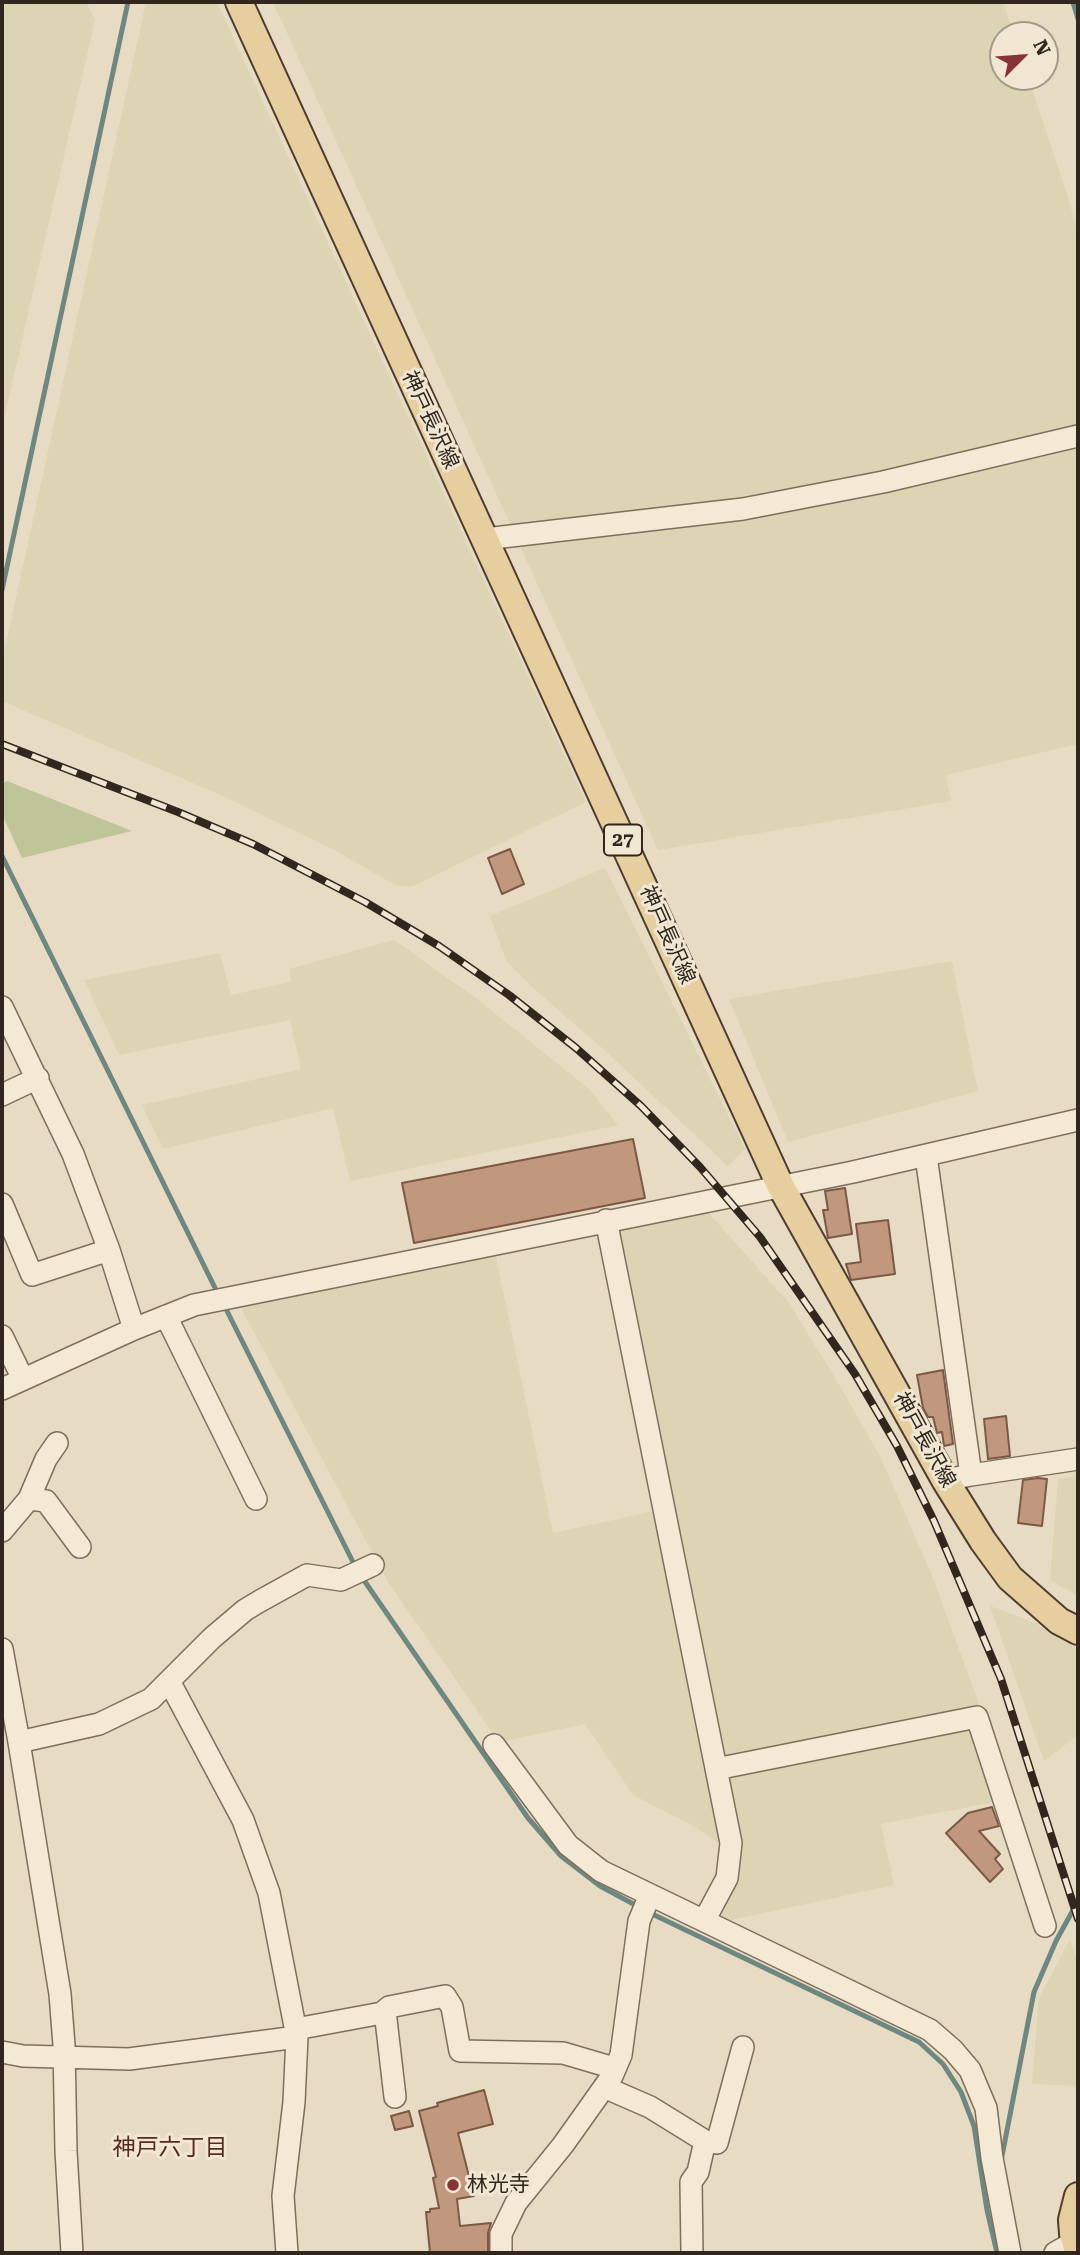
<!DOCTYPE html>
<meta charset="utf-8">
<style>
body{margin:0}
#map{position:relative;width:1080px;height:2255px;overflow:hidden;background:#e7dbc3;font-family:"Roboto Serif",serif}
canvas{display:block}
.frame{position:absolute;inset:0;border:4px solid #31271e;pointer-events:none}
.north{position:absolute;left:989px;top:21px;width:70px;height:70px;box-sizing:border-box;background:#f0e6d2;border:2px solid #a49a8a;border-radius:50%;rotate:65deg;font-size:19px;font-weight:700;line-height:28px;text-align:center;color:#31271e}
.north::after{content:'';display:block;margin:auto;width:24px;height:32px;background:#873438;clip-path:polygon(50% 0,100% 100%,50% 72%,0 100%)}
</style>
<div id="map">
<canvas width="1080" height="2255"></canvas>
<div class="frame"></div>
<div class="north">N</div>
</div>
<script>
const ctx = document.querySelector('canvas').getContext('2d');
ctx.lineJoin = 'round';
function fill(path, color) {
  ctx.fillStyle = color;
  ctx.fill(path, 'evenodd');
}
function poly(rows) {
  const path = new Path2D();
  for (const r of rows) {
    path.moveTo(r[0], r[1]);
    for (let i = 2; i < r.length; i += 2) path.lineTo(r[i], r[i + 1]);
  }
  return path;
}
function trace(path, color, width, dash) {
  ctx.strokeStyle = color;
  ctx.lineWidth = width;
  ctx.lineCap = dash ? 'butt' : 'round';
  ctx.setLineDash(dash || []);
  ctx.stroke(path);
}
function label(font, color, halo, rows, align = 'center') {
  ctx.font = font + ' "Roboto Serif","Noto Sans JP",serif';
  ctx.lineWidth = 6;
  ctx.setLineDash([]);
  ctx.textBaseline = 'middle';
  ctx.strokeStyle = halo;
  ctx.fillStyle = color;
  for (const [text, x, y, turn = 0] of rows) {
    ctx.save();
    ctx.translate(x, y);
    ctx.rotate((+turn || 0) * Math.PI / 180);
    ctx.textAlign = isNaN(turn) ? turn : align;
    if (halo) ctx.strokeText(text, 0, 0);
    ctx.fillText(text, 0, 0);
    ctx.restore();
  }
}
fill(poly([
 [2,2,86,2,95,20,2,428],
 [146,2,217,2,586,802,411,887,395,885,338,852,221,795,2,701,2,662],
 [273,2,1003,2,1014,35,1003,35,1003,77,1028,77,1068,197,1078,235,1078,744,946,775,951,801,658,850],
 [605,868,745,1149,728,1166,600,1046,533,988,506,960,490,916],
 [394,940,477,999,589,1089,618,1125,350,1181,333,1108,163,1149,142,1105,301,1069,290,1020,119,1055,84,980,220,953,231,995,291,982,289,969],
 [952,961,978,1091,788,1142,729,999],
 [706,1210,789,1303,840,1386,881,1458,933,1578,980,1707,1010,1799,881,1824,894,1885,731,1920,714,1919,737,1854,690,1824,633,1795,585,1724,499,1742,388,1582,240,1306,495,1252,553,1533,669,1508,615,1244,620,1227],
 [1078,1476,1078,1596,1050,1580,1058,1479],
 [990,1606,1035,1623,1078,1648,1078,1735,1044,1761],
 [1070,1940,1078,1965,1078,2086,1032,2084,1039,1998]
]), '#dcd4b2');
fill(poly([
 [7,781,132,831,22,858,2,814,2,784]
]), '#c0c499');
trace(poly([
 [1073,2,1078,19],
 [2,590,128,2],
 [2,856,219,1296],
 [224,1305,356,1568],
 [361,1576,528,1818,561,1856,600,1886,639,1907],
 [648,1912,919,2042,943,2064,961,2092,974,2126,987,2210,997,2253],
 [1001,2161,1034,1992,1056,1941,1078,1901]
]), '#6d8880', 5);
const building = poly([
 [510,849,524,884,502,894,488,858,510,849],
 [633,1139,645,1198,414,1243,402,1183,633,1139],
 [845,1188,852,1234,828,1238,823,1210,828,1210,825,1191,845,1188],
 [888,1220,895,1274,851,1280,846,1264,861,1262,856,1224,888,1220],
 [943,1370,953,1444,944,1446,942,1432,937,1433,933,1417,928,1417,923,1408,917,1375,943,1370],
 [1006,1416,1010,1456,988,1459,984,1419,1006,1416],
 [1038,1478,1047,1479,1042,1526,1018,1523,1023,1480,1038,1478],
 [992,1807,999,1826,979,1831,1000,1854,995,1859,1003,1869,990,1882,946,1833,968,1813,992,1807],
 [484,2090,493,2124,458,2133,474,2196,457,2199,460,2226,491,2223,488,2233,488,2253,430,2253,426,2212,430,2212,430,2209,439,2208,433,2178,436,2177,419,2111,438,2106,437,2103,484,2090],
 [409,2111,413,2126,395,2130,391,2116,409,2111]
]);
fill(building, '#c1977e');
trace(building, '#7b5945', 2);
const minor = poly([
 [485,539,743,509,883,482,1078,436],
 [2,1007,73,1154,109,1250,134,1329],
 [2,1095,38,1078],
 [926,1156,971,1475,945,1480],
 [2,1204,32,1275,109,1250],
 [606,1220,731,1843,727,1878,704,1921],
 [166,1316,256,1499],
 [2,1336,23,1379],
 [2,1389,134,1329,194,1305,853,1172,1078,1120],
 [971,1475,1078,1459],
 [29,1499,46,1501,80,1547],
 [2,1531,29,1499,46,1459,57,1443],
 [2,1649,19,1742,60,1994,64,2045,66,2151,72,2253],
 [169,1681,212,1638,245,1610,260,1601,307,1575,341,1580,373,1565],
 [19,1742,99,1724,151,1699,169,1681,243,1820,269,1893,297,2037,294,2102,283,2196,287,2253],
 [494,1745,568,1845,601,1871,930,2030,953,2050,970,2070,986,2108,992,2158,1010,2253],
 [716,1769,977,1717,1045,1926],
 [385,2011,395,2097],
 [296,2029,382,2013,389,2007,445,1996,452,2007,460,2051,563,2053,614,2068],
 [2,2052,23,2056,129,2059,297,2037],
 [604,2087,650,2107,705,2141,717,2143,743,2047],
 [501,2253,501,2234,516,2203,563,2145,612,2076,621,2055,639,1921,650,1895],
 [692,2253,691,2182,698,2172,705,2141],
 [1055,2253,1078,2240]
]);
const major = poly([
 [239,2,780,1185,945,1480,983,1541,1010,1578,1059,1621,1078,1631],
 [1078,2196,1072,2220,1073,2234,1078,2250]
]);
trace(minor, '#7f6e5c', 24);
trace(major, '#4e3d30', 30);
trace(minor, '#f4e9d5', 21);
trace(major, '#e6ce9f', 26);
const rail = poly([
 [2,744,178,812,253,844,365,902,439,946,509,995,576,1048,641,1106,700,1167,760,1237,855,1374,897,1446,934,1521,1001,1679,1078,1919]
]);
trace(rail, '#31271e', 8);
trace(rail, '#f0e6d2', 5, [16]);
for (const [x, y, r, color] of [
 [453,2185,7,"#873438"]
]) {
  const dot = new Path2D();
  dot.arc(x, y, r, 0, 2 * Math.PI);
  ctx.fillStyle = color;
  ctx.fill(dot);
  trace(dot, '#f0e6d2', 2.5);
}
for (const [x, y, w] of [
 [623,840,38]
]) {
  const box = new Path2D();
  box.roundRect(x - w / 2, y - 15.5, w, 31, 5);
  ctx.fillStyle = '#f0e6d2';
  ctx.fill(box);
  trace(box, '#31271e', 2);
}
label('bold 19px', '#31271e', null, [
 ["27",623,840]
]);
label('21px', '#31271e', '#f0e6d2', [
 ["神戸長沢線",430,420,65],
 ["神戸長沢線",667,935,66],
 ["神戸長沢線",924,1440,61]
]);
label('21px', '#31271e', '#f0e6d2', [
 ["林光寺",467,2185]
], 'left');
label('23px', '#582c23', '#f0e6d2', [
 ["神戸六丁目",170,2148]
]);
</script>
